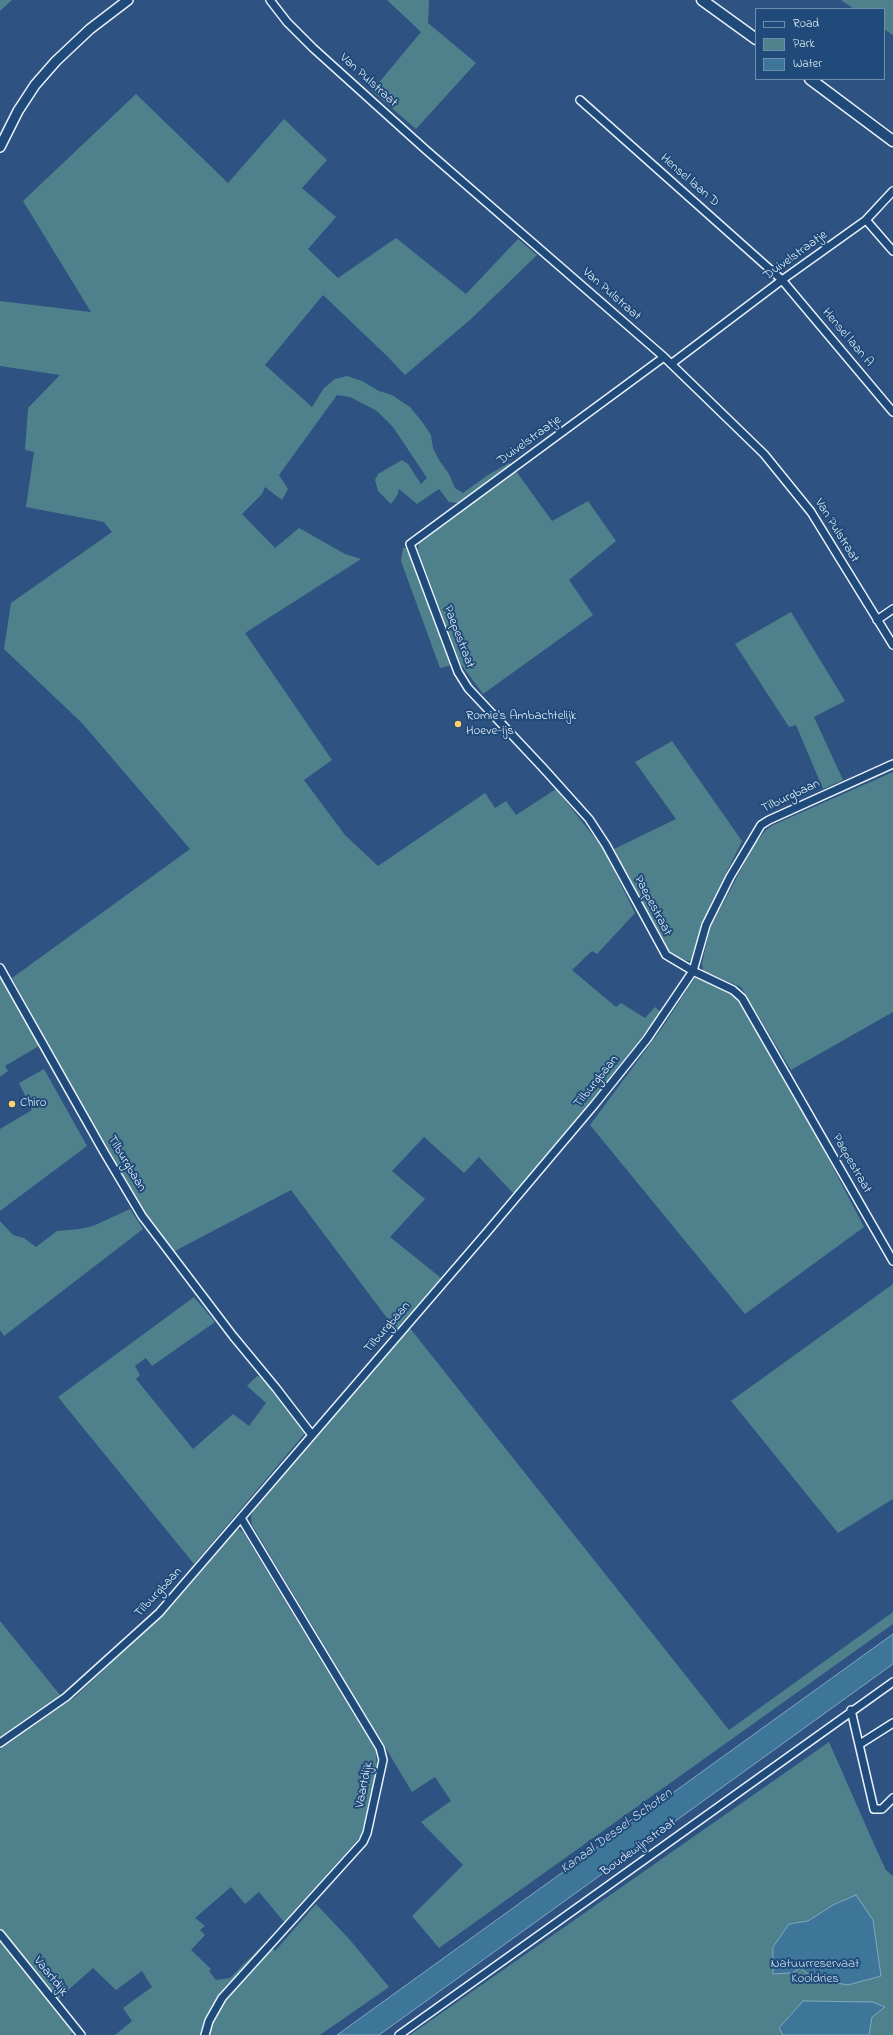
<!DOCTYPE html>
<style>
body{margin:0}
#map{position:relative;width:893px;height:2035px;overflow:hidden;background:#2e5281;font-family:"Indie Flower",sans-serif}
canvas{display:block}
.legend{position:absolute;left:755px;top:8px;width:130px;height:72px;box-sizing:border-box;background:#1f4a7a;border:1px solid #6f8dac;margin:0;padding:5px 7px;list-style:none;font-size:12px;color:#e8f1f8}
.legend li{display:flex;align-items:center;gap:8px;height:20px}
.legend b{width:20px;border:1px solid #6f8dac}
</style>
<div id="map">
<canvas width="893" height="2035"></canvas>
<ul class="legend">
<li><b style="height:5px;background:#1f4a7a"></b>Road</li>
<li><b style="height:11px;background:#4f818c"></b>Park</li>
<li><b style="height:11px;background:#3e769a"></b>Water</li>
</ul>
</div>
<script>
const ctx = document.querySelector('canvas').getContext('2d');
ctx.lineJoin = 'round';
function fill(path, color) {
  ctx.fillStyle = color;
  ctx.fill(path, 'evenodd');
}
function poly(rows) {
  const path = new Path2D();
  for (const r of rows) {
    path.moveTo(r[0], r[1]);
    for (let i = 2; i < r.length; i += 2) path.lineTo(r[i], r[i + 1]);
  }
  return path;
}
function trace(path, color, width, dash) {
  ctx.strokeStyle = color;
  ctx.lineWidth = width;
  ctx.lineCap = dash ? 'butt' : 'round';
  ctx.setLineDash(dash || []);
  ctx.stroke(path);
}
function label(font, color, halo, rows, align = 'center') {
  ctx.font = font + ' "Indie Flower",sans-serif';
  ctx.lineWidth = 4;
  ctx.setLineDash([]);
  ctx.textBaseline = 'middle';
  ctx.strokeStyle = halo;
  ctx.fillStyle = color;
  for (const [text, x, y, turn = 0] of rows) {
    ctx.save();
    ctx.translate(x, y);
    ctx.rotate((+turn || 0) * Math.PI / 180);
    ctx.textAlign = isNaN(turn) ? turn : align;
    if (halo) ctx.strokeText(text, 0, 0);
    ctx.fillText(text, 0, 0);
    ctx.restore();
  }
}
fill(poly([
 [0,0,12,0,0,11],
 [387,0,429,0,428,23,476,63,416,129,372,91,421,32],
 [841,0,893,0,893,35,884,29,884,9,854,9],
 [136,94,228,183,284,119,327,160,302,188,336,217,308,249,338,278,396,238,466,294,518,239,537,255,471,319,405,375,387,356,323,295,265,365,312,407,324,388,335,379,347,376,362,381,379,391,392,395,410,407,423,423,431,435,433,448,439,460,449,474,455,488,463,493,488,475,509,463,511,465,459,503,449,502,439,489,417,504,399,489,397,496,391,504,378,491,375,480,378,474,402,460,408,464,421,484,427,478,393,427,377,411,350,397,337,395,279,475,288,489,282,500,265,487,262,494,242,514,275,548,299,528,345,554,361,559,245,633,332,760,304,780,345,835,378,866,485,793,495,808,506,801,516,815,556,789,603,848,635,913,597,954,592,951,572,970,616,1007,621,1003,645,1018,655,1007,661,1012,607,1082,514,1194,479,1157,464,1173,424,1137,392,1171,425,1199,390,1237,441,1278,396,1330,291,1190,173,1252,151,1225,115,1165,12,978,190,849,82,723,4,649,11,603,112,532,104,522,26,507,34,452,25,450,28,408,60,375,0,366,0,301,91,312,23,201],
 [516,471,552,521,588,501,616,541,569,580,593,615,483,694,460,663,418,550,419,543],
 [403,548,408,548,451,665,440,668,401,561],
 [791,612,845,701,814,717,843,780,823,789,796,725,789,727,735,644],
 [672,741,742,841,701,924,695,953,693,959,689,961,678,958,667,949,614,849,676,819,635,762],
 [893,772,893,1012,791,1070,741,987,703,971,702,963,710,928,754,845,766,830,773,825],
 [0,972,39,1046,5,1066,8,1071,0,1077],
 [696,976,730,992,741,1005,817,1137,864,1227,745,1314,590,1125,662,1028],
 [44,1069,87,1146,0,1211,0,1129,32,1110,19,1083],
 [130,1209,143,1229,4,1336,0,1330,0,1221,13,1235,24,1238,36,1247,57,1231,80,1229,93,1226],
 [893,1284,893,1499,838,1533,731,1401],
 [194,1297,215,1322,152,1366,146,1358,135,1366,140,1375,136,1379,193,1449,233,1414,249,1426,266,1403,247,1386,257,1376,261,1377,306,1432,194,1564,58,1397],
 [409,1327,729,1730,893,1612,893,1624,439,1948,412,1916,463,1865,421,1822,451,1801,435,1777,412,1792,252,1525,251,1516,254,1509,305,1449],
 [239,1529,243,1532,376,1751,377,1770,361,1836,284,1922,259,1892,245,1904,231,1887,195,1918,205,1926,200,1930,205,1935,191,1950,211,1969,209,1971,216,1980,230,1978,266,1942,275,1951,316,1904,350,1940,389,1987,320,2035,115,2035,132,2021,123,2008,152,1987,142,1971,116,1990,93,1968,57,2000,0,1929,0,1749,75,1697,170,1608,235,1531],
 [0,1621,60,1695,0,1737],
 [829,1742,877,1851,886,1870,893,1876,893,2035,410,2035],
 [0,1940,73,2032,70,2035,0,2035]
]), '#4f818c');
const water = poly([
 [893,1634,893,1664,379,2035,337,2035,893,1634],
 [856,1895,873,1920,881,1976,848,1985,815,1979,800,1968,792,1973,773,1974,773,1947,789,1924,808,1921,833,1905,856,1895],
 [803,2001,873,2002,885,2007,872,2017,869,2035,783,2035,779,2028,803,2001]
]);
fill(water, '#3e769a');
trace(water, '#82a7c0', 1);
const minor = poly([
 [270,0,287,22,313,48,426,150,664,357,764,454,811,512,893,645],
 [580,100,782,280,893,412],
 [866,220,893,251],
 [664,357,410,544,458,672,468,688,544,769,589,819,606,845,666,955,693,971,733,990,742,998,893,1261],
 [671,364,782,280,866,220,893,191],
 [877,620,893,609],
 [0,968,104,1152,142,1216,233,1336,276,1388,312,1435],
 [851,1710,874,1809,882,1809,893,1798],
 [0,1743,66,1697,159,1613,487,1232,595,1104,647,1039,693,971,706,925,730,877,761,825,769,820,893,764],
 [860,1744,893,1723],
 [0,1934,81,2035],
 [205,2035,209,2021,222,1998,363,1842,367,1833,383,1760,380,1748,241,1518],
 [399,2035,893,1682]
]);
const tertiary = poly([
 [0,147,18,111,35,85,56,61,90,29,128,0]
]);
const secondary = poly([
 [702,0,756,39],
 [810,79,893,141]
]);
trace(minor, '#e8f1f8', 10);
trace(tertiary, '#e8f1f8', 12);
trace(secondary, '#e8f1f8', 13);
trace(minor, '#1f4a7a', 7);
trace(tertiary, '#1f4a7a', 9);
trace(secondary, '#1f4a7a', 10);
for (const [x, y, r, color] of [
 [458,724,4,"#ffd166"],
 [12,1104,4,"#ffd166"]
]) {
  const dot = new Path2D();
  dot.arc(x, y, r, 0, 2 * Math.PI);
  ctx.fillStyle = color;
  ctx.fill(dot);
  trace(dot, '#1f4a7a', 1.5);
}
label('13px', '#e8f1f8', '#1f4a7a', [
 ["Van Pulstraat",368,81,42],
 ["Hensel laan D",689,181,41],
 ["Duivelstraatje",796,256,-36],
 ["Van Pulstraat",611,295,41],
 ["Hensel laan A",847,338,50],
 ["Duivelstraatje",530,441,-36],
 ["Van Pulstraat",836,531,58],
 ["Paepestraat",458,637,69],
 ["Tilburgbaan",791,797,-25],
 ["Paepestraat",652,906,62],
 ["Tilburgbaan",597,1082,-51],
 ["Tilburgbaan",126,1164,59],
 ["Paepestraat",851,1164,60],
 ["Tilburgbaan",388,1328,-49],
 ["Tilburgbaan",159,1593,-47],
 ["Vaartdijk",365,1785,-79],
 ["Boudewijnstraat",639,1848,-36],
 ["Vaartdijk",50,1977,51]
]);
label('13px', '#e8f1f8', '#1f4a7a', [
 ["Romie's Ambachtelijk",466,717],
 ["Hoeve-ijs",466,732],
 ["Chiro",20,1104]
], 'left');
label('13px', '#d1e0e8', '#1f4a7a', [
 ["Natuurreservaat",815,1965],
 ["Kooldries",815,1980]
]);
label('italic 14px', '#cedfea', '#1f4a7a', [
 ["Kanaal Dessel-Schoten",617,1832,-36]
]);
</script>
